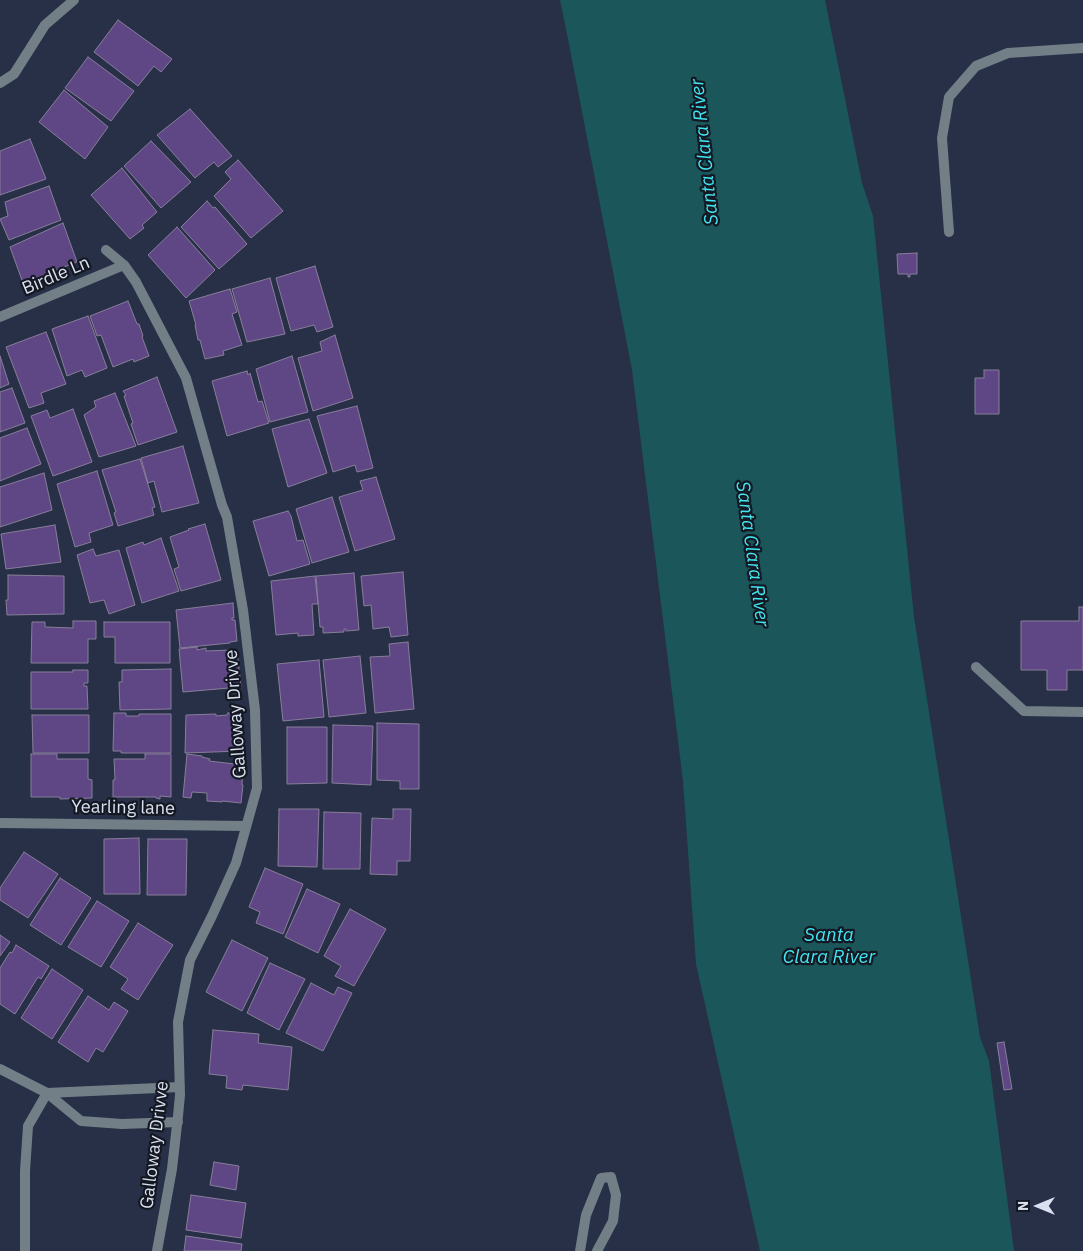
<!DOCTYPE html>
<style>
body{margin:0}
#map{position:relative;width:1083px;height:1251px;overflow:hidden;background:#273047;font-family:"IBM Plex Sans",sans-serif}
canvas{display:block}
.north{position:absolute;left:1013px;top:1181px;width:50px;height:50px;-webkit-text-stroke:4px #141822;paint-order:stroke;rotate:270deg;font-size:14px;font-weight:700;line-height:20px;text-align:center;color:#dae0ef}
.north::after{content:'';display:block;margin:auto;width:18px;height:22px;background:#dae0ef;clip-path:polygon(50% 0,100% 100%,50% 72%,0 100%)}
</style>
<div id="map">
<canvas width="1083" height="1251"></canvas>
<div class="north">N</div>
</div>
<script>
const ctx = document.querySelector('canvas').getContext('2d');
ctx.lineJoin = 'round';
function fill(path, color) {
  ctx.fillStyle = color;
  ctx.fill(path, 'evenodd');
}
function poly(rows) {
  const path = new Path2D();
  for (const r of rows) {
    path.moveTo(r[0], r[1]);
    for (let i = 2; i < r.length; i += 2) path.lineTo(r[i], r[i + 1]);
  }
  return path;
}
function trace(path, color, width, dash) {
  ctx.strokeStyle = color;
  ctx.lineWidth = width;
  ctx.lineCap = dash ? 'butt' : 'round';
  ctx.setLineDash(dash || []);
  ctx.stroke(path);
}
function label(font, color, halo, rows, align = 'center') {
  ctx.font = font + ' "IBM Plex Sans",sans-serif';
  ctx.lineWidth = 4.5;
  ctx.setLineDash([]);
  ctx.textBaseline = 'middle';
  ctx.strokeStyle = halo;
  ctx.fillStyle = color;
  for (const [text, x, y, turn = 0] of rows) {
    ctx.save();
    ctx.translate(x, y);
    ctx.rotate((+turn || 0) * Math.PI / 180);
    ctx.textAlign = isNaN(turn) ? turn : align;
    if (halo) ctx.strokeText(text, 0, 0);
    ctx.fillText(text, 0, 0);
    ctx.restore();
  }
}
fill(poly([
 [560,0,825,0,862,183,873,216,914,617,980,1037,989,1061,1014,1251,760,1251,696,964,683,781,632,370,567,34]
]), '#1a565a');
const building = poly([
 [118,20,172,59,161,72,154,66,138,86,94,52,118,20],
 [88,57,134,91,111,121,65,88,88,57],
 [64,90,108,127,85,159,39,122,64,90],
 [190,109,232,156,218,167,214,162,195,178,157,135,190,109],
 [30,139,46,179,0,195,0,151,30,139],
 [151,141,191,182,161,208,124,166,151,141],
 [238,160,283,211,251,238,214,196,231,179,225,172,238,160],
 [122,168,157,212,142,225,144,228,130,239,91,195,122,168],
 [49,186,61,220,9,240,0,219,8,216,5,202,49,186],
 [207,201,213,208,215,207,247,244,219,269,181,227,207,201],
 [63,223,77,262,23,283,10,247,63,223],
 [177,227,215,270,186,298,148,255,177,227],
 [917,253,917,274,910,274,910,277,908,277,908,274,898,274,897,254,917,253],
 [315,266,333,327,317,332,314,325,291,331,276,278,315,266],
 [270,278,285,334,247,342,232,289,270,278],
 [230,289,237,312,232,314,242,345,223,351,224,355,205,359,200,340,198,340,195,325,196,325,189,301,230,289],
 [128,301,137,324,139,324,143,336,142,337,149,356,134,362,133,359,113,367,101,335,97,336,90,316,128,301],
 [88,316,107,368,85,377,82,370,67,376,52,329,88,316],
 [46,332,66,384,41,393,44,403,29,408,6,347,46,332],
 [335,335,353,398,313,411,298,358,322,351,320,342,335,335],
 [0,356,9,384,0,388,0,356],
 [292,356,308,412,270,422,256,369,292,356],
 [984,370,999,370,999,414,975,414,975,378,984,378,984,370],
 [247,371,248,375,250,373,258,402,262,401,269,423,227,436,212,381,247,371],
 [157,377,177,432,138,445,131,424,133,423,124,396,126,395,123,391,157,377],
 [12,388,25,423,0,432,0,392,12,388],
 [115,393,136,446,99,457,84,415,96,407,94,401,115,393],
 [357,406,373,468,357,472,355,465,333,472,317,416,357,406],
 [73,409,92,462,53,476,31,416,47,410,50,418,73,409],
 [309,419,327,473,288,487,272,429,309,419],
 [27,428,41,464,0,481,0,438,27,428],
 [183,446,199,503,162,512,154,481,148,483,141,458,183,446],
 [140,459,155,507,152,508,154,515,118,526,114,513,116,512,102,470,140,459],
 [97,471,113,525,89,533,91,542,75,547,57,484,97,471],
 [44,473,52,510,0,527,0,487,44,473],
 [376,477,395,539,355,551,339,497,363,490,360,481,376,477],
 [332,497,349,552,312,563,296,509,332,497],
 [288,511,291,516,297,541,303,540,310,564,269,576,253,521,288,511],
 [205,524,221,580,181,591,174,569,179,567,170,537,189,530,188,529,205,524],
 [55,525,61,562,6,569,1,534,55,525],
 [161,538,179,591,142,603,126,548,143,542,144,545,161,538],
 [93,549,96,556,119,550,135,605,109,614,104,600,90,603,77,555,93,549],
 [403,572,408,635,391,637,389,627,373,629,371,605,364,606,361,576,403,572],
 [354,573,359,630,346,631,346,629,344,629,344,632,323,633,323,627,320,627,316,576,354,573],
 [8,575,64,576,64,614,7,615,6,600,8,600,8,575],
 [315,576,318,604,312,604,314,635,298,636,298,633,276,635,271,581,315,576],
 [233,603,234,618,232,618,232,620,235,620,237,641,230,642,230,643,180,648,176,610,233,603],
 [1079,607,1083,607,1083,670,1067,670,1067,690,1047,690,1047,670,1021,670,1021,621,1079,621,1079,607],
 [73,621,96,621,96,639,88,639,88,663,31,663,32,622,45,622,45,627,73,628,73,621],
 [104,622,170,622,170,663,115,663,115,637,104,637,104,622],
 [408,642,414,709,375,713,370,657,390,656,389,644,408,642],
 [197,647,197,650,206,648,206,651,231,650,237,650,241,687,183,692,179,649,197,647],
 [360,656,366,713,329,717,323,660,360,656],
 [319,660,324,717,283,721,277,664,319,660],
 [171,669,171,709,120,710,119,682,122,682,122,670,171,669],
 [73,670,88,670,88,683,84,683,84,686,87,686,88,709,31,709,31,672,73,672,73,670],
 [114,713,126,713,126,716,139,716,139,714,171,714,171,753,121,753,121,751,113,751,114,713],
 [228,713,242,713,241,751,185,753,186,715,216,714,216,716,227,715,228,713],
 [32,715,89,715,89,753,33,753,32,715],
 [377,723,419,724,419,789,400,789,400,781,377,780,377,723],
 [333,725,373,726,371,785,332,783,333,725],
 [287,727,327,727,327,783,287,784,287,727],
 [31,754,57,754,57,759,88,759,88,779,92,780,92,798,60,799,60,797,31,797,31,754],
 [145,754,171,754,171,797,160,796,160,799,156,798,156,797,113,797,113,780,115,780,114,759,145,759,145,754],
 [187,754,202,756,202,757,210,759,209,761,243,765,242,785,243,785,241,803,222,801,222,802,207,801,207,793,192,792,191,798,183,797,187,754],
 [279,809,319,809,317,867,278,866,279,809],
 [393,809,411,809,410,861,397,861,397,875,370,874,372,818,393,819,393,809],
 [324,812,361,813,360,869,323,869,324,812],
 [139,838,140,894,104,894,104,839,139,838],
 [148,839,187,839,186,895,147,895,148,839],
 [24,852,58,874,28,918,0,900,0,888,24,852],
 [265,868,303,884,283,934,256,923,260,912,249,907,265,868],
 [60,878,91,898,61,945,30,925,60,878],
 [307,889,340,904,318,953,285,937,307,889],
 [97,901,129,921,101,967,68,947,97,901],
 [350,909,386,929,354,986,335,976,341,966,324,956,350,909],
 [138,923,173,945,138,1000,121,989,128,979,110,967,138,923],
 [0,935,10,942,0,956,0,935],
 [232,940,268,958,242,1011,206,992,232,940],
 [16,945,49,966,41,979,38,977,15,1014,0,1004,0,968,10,952,12,953,16,945],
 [270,963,305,979,279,1030,247,1013,270,963],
 [52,969,83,990,52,1039,21,1018,52,969],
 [311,983,334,995,338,987,352,993,323,1051,286,1033,311,983],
 [88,996,109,1010,114,1002,128,1011,103,1052,96,1048,88,1062,58,1042,88,996],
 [213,1030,259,1034,258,1043,292,1047,288,1090,243,1085,242,1090,226,1088,227,1076,209,1074,213,1030],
 [1004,1042,1012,1089,1004,1090,997,1043,1004,1042],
 [214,1162,239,1166,236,1190,210,1185,214,1162],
 [191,1195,246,1203,241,1238,186,1230,191,1195],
 [186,1236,242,1244,241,1251,184,1251,186,1236]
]);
fill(building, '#5f4785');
trace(building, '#887e9a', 1);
trace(poly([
 [0,83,14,74,45,25,74,0],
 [949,232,942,138,949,97,976,66,1008,53,1083,48],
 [976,667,1024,711,1083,712],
 [25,1251,25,1171,28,1126,47,1093],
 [580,1251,586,1215,601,1178,611,1177,616,1195,613,1221,597,1251]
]), '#727f87', 10);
trace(poly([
 [106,250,124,265,136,282,186,378,222,505,227,517,243,610,255,710,257,788,236,863,212,916,190,960,178,1022,180,1095,178,1116,172,1169,157,1251],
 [0,317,124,265],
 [0,823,246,826],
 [0,1069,47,1093,81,1121,122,1124,178,1122],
 [47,1093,180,1087]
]), '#727f87', 10);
label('18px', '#dae0ef', '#141822', [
 ["Birdle Ln",56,276,-23],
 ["Galloway Drivve",236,714,-94],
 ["Yearling lane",123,808,1],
 ["Galloway Drivve",155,1145,-83]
]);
label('italic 19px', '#40e5f0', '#141822', [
 ["Santa Clara River",705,152,-96],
 ["Santa Clara River",752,554,82],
 ["Santa",829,936],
 ["Clara River",829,958]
]);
</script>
